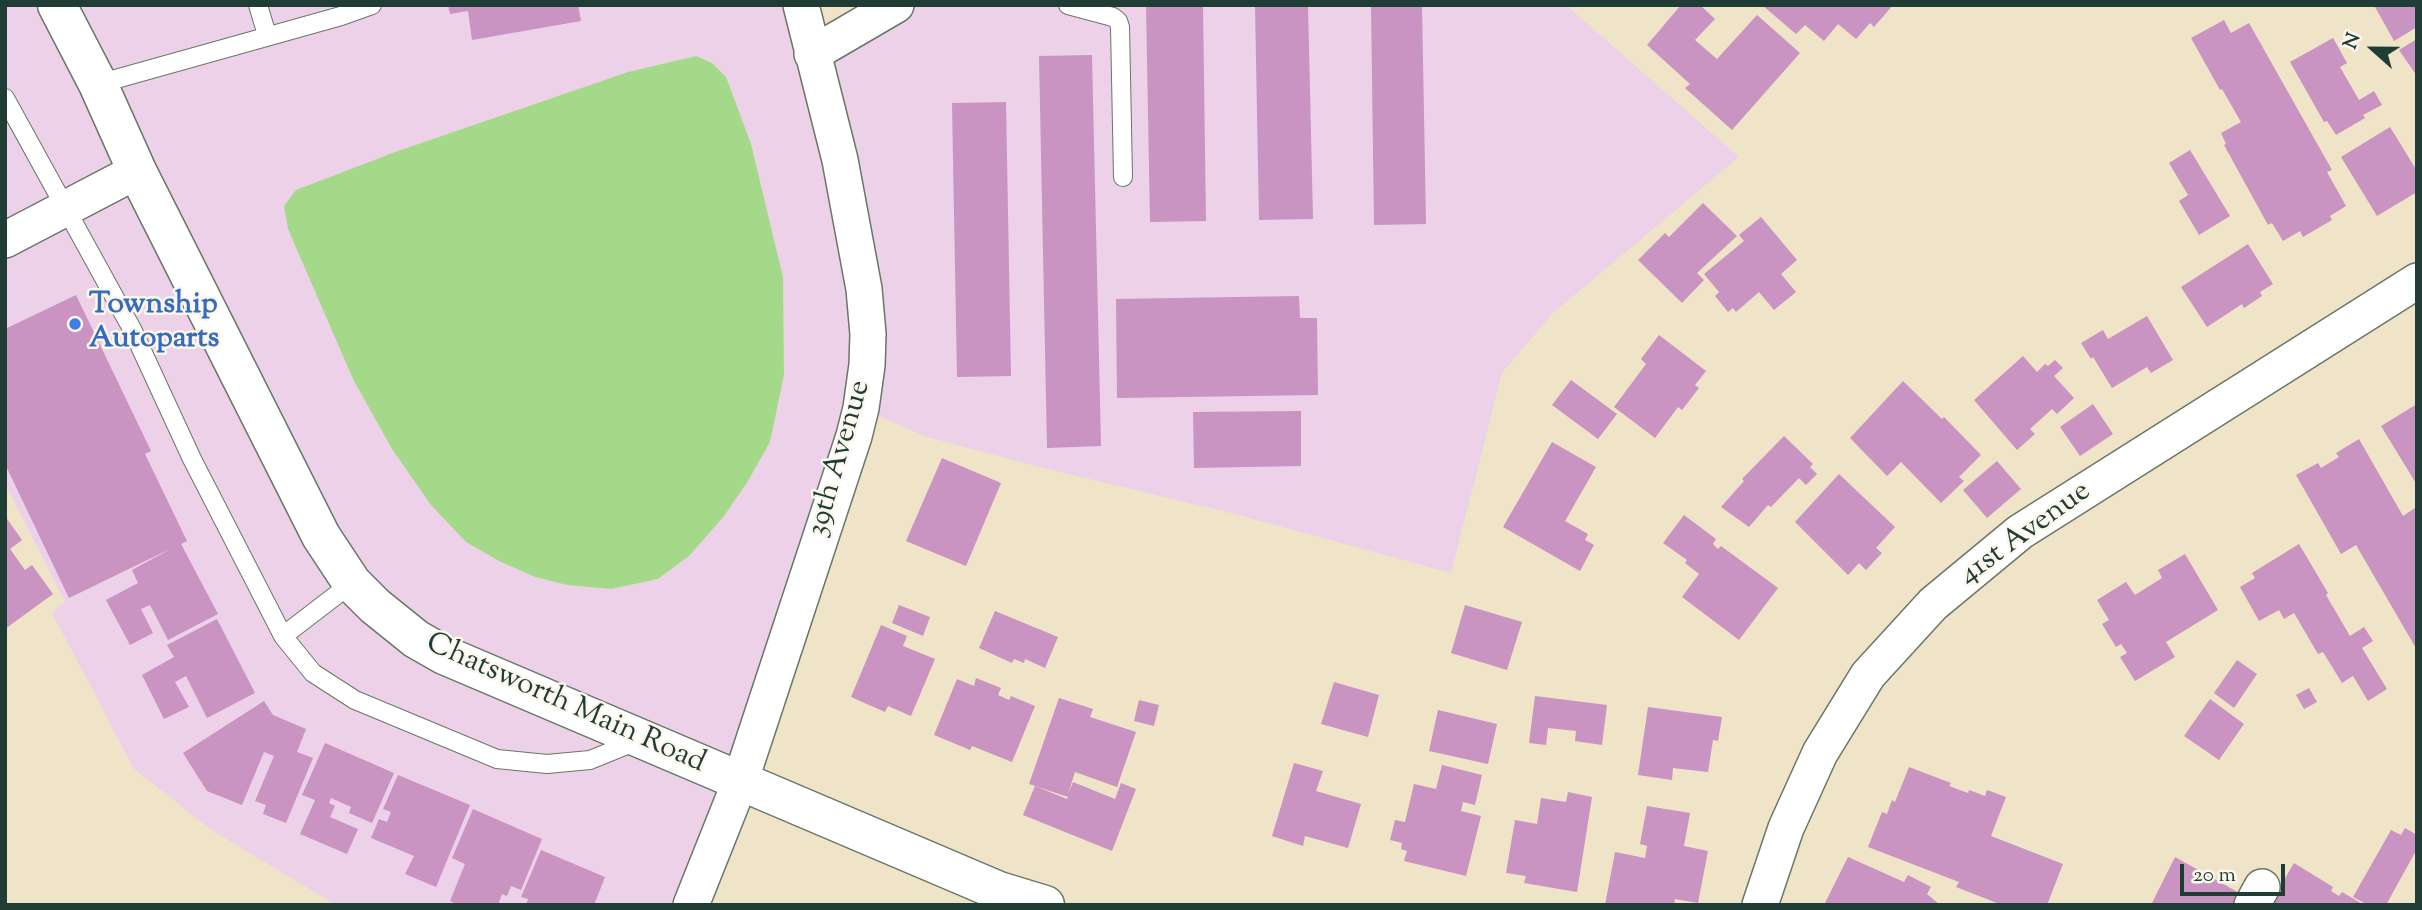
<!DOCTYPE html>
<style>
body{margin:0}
#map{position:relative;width:2422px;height:910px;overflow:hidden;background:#efe4c7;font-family:"Sorts Mill Goudy",serif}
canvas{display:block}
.frame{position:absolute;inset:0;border:7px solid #1f3d34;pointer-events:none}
.north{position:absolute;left:2338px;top:14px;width:70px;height:70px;-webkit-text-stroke:5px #fbf7ec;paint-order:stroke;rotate:291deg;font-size:19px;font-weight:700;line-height:28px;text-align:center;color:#1f3d34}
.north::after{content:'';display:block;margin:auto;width:24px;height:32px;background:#1f3d34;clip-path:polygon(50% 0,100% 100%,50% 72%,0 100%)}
.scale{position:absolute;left:2180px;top:864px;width:105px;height:32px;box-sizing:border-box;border:4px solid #1f3d34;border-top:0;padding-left:9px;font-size:21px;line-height:24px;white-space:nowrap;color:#1f3d34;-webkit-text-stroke:5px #fbf7ec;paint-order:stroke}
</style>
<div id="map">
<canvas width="2422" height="910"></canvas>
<div class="frame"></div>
<div class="north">N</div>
<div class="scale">20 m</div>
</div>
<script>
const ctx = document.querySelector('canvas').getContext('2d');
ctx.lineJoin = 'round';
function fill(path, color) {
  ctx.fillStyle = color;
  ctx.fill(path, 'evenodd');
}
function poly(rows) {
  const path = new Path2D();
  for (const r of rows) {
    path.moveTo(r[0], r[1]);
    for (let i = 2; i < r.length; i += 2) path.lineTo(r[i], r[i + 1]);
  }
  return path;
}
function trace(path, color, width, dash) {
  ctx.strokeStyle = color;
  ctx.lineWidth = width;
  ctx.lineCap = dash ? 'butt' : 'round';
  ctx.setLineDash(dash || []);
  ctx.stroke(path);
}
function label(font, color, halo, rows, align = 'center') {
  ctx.font = font + ' "Sorts Mill Goudy",serif';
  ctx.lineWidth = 5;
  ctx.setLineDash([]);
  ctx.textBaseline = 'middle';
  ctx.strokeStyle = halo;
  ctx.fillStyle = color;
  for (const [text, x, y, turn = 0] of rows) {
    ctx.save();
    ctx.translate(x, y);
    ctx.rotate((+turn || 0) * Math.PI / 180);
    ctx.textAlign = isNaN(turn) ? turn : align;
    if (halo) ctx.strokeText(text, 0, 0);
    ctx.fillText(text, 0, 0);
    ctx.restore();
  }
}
fill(poly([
 [5,5,800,5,810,53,895,5,1566,5,1739,157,1553,313,1502,373,1451,573,1239,515,1036,466,927,437,860,408,691,905,336,905,213,831,134,769,52,613,65,602,5,484],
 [696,56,751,144,783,277,784,375,770,442,748,481,689,556,659,579,611,589,567,585,535,577,501,562,398,151,628,72]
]), '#edd1e9');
fill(poly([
 [696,56,712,63,726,77,751,144,783,277,784,375,770,442,748,481,724,516,689,556,658,579,611,589,567,585,535,577,501,562,466,542,431,505,392,449,353,379,288,229,284,206,296,190,398,151,628,72]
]), '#a4d98a');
fill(poly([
 [448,5,578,5,581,21,472,40,468,11,450,14],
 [1146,5,1203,5,1206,221,1150,222],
 [1255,5,1308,5,1313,219,1259,220],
 [1371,5,1422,5,1426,224,1374,225],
 [1681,5,1700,5,1715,19,1695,40,1717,59,1757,15,1800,53,1732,130,1685,88,1690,84,1647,45],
 [1762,5,1893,5,1874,27,1870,23,1856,39,1838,24,1824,41,1805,25,1796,34],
 [2374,5,2417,5,2417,27,2394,41],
 [2224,20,2231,33,2249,23,2332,170,2327,172,2346,206,2330,216,2332,220,2303,237,2300,231,2283,241,2272,223,2268,225,2224,145,2226,144,2221,133,2241,122,2222,89,2220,90,2191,38],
 [2333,38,2347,63,2340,67,2359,100,2374,91,2382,105,2363,115,2365,118,2336,135,2327,121,2324,122,2290,62],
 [2417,39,2417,76,2399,50],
 [1092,55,1101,446,1047,448,1039,56],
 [1006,102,1011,376,957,377,952,103],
 [2390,127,2417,171,2417,192,2377,216,2341,157],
 [2190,150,2230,216,2199,235,2179,201,2188,195,2169,163],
 [1703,203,1737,236,1697,273,1704,280,1682,303,1638,260,1665,233,1669,237],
 [1761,217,1797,260,1781,274,1796,292,1774,310,1759,292,1736,312,1733,308,1728,312,1715,296,1719,292,1704,274,1744,241,1739,235],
 [2248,244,2273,284,2260,292,2262,296,2244,308,2242,304,2207,327,2181,287],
 [76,295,151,451,145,454,187,541,181,544,218,614,168,640,150,605,141,609,153,633,130,645,106,600,138,583,132,570,172,548,69,598,5,464,5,329],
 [1299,296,1300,318,1317,318,1318,395,1117,398,1116,299],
 [2147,316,2173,360,2151,373,2147,367,2112,388,2093,357,2091,359,2081,343,2103,330,2108,339],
 [1659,335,1706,371,1695,385,1699,388,1682,410,1678,407,1655,438,1614,407,1646,364,1641,359],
 [2023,356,2037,372,2045,364,2048,366,2055,360,2063,368,2054,376,2074,398,2057,414,2052,409,2030,429,2035,434,2017,450,1974,400],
 [1571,380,1617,414,1598,439,1552,405],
 [1903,381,1942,419,1944,417,1981,455,1959,477,1964,481,1941,503,1901,462,1887,476,1850,438],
 [2093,404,2113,434,2080,456,2060,427],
 [2417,404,2417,485,2381,426],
 [1301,411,1301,466,1194,468,1193,412],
 [1784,436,1813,464,1810,467,1817,474,1806,485,1799,478,1771,507,1768,505,1749,527,1721,507,1744,481,1742,479],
 [2359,439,2403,516,2415,508,2417,510,2417,650,2356,545,2341,554,2296,475,2318,463,2321,468,2339,457,2336,453],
 [1552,442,1596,467,1565,521,1588,534,1585,540,1594,545,1580,571,1503,527],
 [942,458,1001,483,966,566,906,541],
 [1997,461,2021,489,1987,518,1963,490],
 [1839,474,1895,527,1876,548,1882,553,1866,570,1859,563,1848,575,1795,522],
 [1684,515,1716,539,1713,544,1718,549,1721,546,1778,588,1739,640,1682,597,1699,574,1685,563,1687,560,1663,543],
 [5,516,22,540,10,549,25,570,32,565,53,594,5,629],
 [2299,544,2328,593,2326,595,2350,636,2364,627,2373,641,2362,648,2387,689,2368,701,2353,676,2342,683,2323,652,2318,654,2294,613,2284,619,2279,610,2259,621,2240,587,2255,578,2252,573],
 [2185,554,2218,610,2166,642,2175,657,2135,681,2120,657,2127,653,2121,644,2116,647,2102,624,2109,620,2097,600,2126,582,2135,595,2162,578,2158,570],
 [899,605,930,617,923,636,892,623],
 [1465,605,1522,622,1507,670,1451,653],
 [995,611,1058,637,1045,668,1025,659,1024,663,1014,659,1012,663,979,648],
 [217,619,255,693,207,718,186,676,175,682,189,707,164,719,142,675,174,657,167,645],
 [881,625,907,636,903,646,935,659,911,716,888,706,885,712,851,697],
 [2237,660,2257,674,2234,708,2214,693],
 [976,678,1001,688,998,695,1009,700,1011,696,1035,706,1012,762,972,746,970,750,934,735,957,679,974,686],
 [1334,682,1379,695,1368,737,1321,724],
 [2309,688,2317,702,2304,709,2296,695],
 [1535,696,1607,705,1602,745,1575,741,1576,731,1548,728,1546,745,1529,743],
 [1059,698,1093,709,1090,717,1136,732,1117,787,1075,772,1068,794,1073,782,1115,799,1121,783,1136,789,1112,851,1023,815,1035,786,1067,799,1068,797,1029,784],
 [2210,699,2244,724,2219,760,2184,736],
 [1139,700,1159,705,1154,726,1134,721],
 [264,701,273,715,306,729,297,752,313,758,286,823,263,814,266,805,255,801,274,756,264,752,242,805,207,791,183,753],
 [1648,707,1722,717,1718,741,1713,740,1708,772,1673,768,1672,780,1638,775],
 [1438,710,1497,724,1488,764,1429,751],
 [325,743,394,773,372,823,349,813,351,807,331,798,329,803,335,806,330,817,358,829,347,854,300,834,315,800,302,795],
 [1294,763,1323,771,1316,791,1361,804,1348,848,1305,836,1303,846,1272,836],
 [1442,765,1482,775,1475,805,1463,802,1461,811,1481,816,1466,876,1404,861,1407,851,1401,849,1402,843,1390,840,1395,820,1405,822,1414,784,1436,789],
 [1909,767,1951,783,1949,786,1968,793,1969,790,1985,796,1987,790,2006,797,1991,836,2063,864,2047,905,2002,905,1956,887,1959,882,1868,847,1882,812,1887,814,1892,800,1895,802],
 [398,775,470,805,436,887,405,874,414,856,371,838,379,819,387,822,391,812,383,809],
 [1568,792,1592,797,1577,892,1524,883,1526,876,1506,873,1515,820,1537,824,1541,798,1566,802],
 [1647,806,1690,813,1684,846,1708,851,1698,903,1675,899,1674,905,1605,905,1615,852,1645,858,1647,846,1640,844],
 [473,809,542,839,521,890,511,886,507,896,502,894,498,905,459,905,450,901,465,864,452,858],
 [2405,828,2417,835,2417,849,2386,905,2368,905,2353,897,2391,830,2401,835],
 [541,850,605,877,594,905,526,905,528,899,521,897],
 [1848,857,1904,882,1908,875,1931,887,1927,894,1940,905,1824,905],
 [2175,857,2243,895,2238,905,2151,905],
 [2294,863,2333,887,2331,891,2339,896,2342,892,2364,905,2269,905]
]), '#c993c2');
const lane = poly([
 [258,5,267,35],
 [1068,5,1113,17,1118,21,1120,27,1123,177],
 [98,84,341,16,372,5],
 [5,98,132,329,192,459,283,636,313,673,355,700,497,759,547,764,590,760,637,741],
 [283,636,352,583]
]);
const street = poly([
 [812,54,896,5],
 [5,240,137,171],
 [691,905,740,782,854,436,861,408,867,365,868,334,864,289,840,160,801,5],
 [1760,905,1786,828,1820,753,1868,675,1933,604,2020,532,2417,281],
 [2252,905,2262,887]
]);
const secondary = poly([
 [57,5,98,84,137,171,321,536,352,583,375,606,416,639,444,655,999,891,1045,905]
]);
trace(lane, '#687767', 20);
trace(street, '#687767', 38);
trace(secondary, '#687767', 41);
trace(lane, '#fff', 18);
trace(street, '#fff', 35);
trace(secondary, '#fff', 38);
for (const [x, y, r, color] of [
 [75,324,7,"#3f7fe0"]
]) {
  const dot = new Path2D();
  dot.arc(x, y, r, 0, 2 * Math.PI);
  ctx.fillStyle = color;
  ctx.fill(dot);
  trace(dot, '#fbf7ec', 2.5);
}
label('bold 30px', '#366cbe', '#fbf7ec', [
 ["Township",89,307],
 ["Autoparts",89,341]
], 'left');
label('30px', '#1f3d34', '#fbf7ec', [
 ["39th Avenue",841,459,-74],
 ["41st Avenue",2026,535,-36],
 ["Chatsworth Main Road",565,705,24]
]);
</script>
